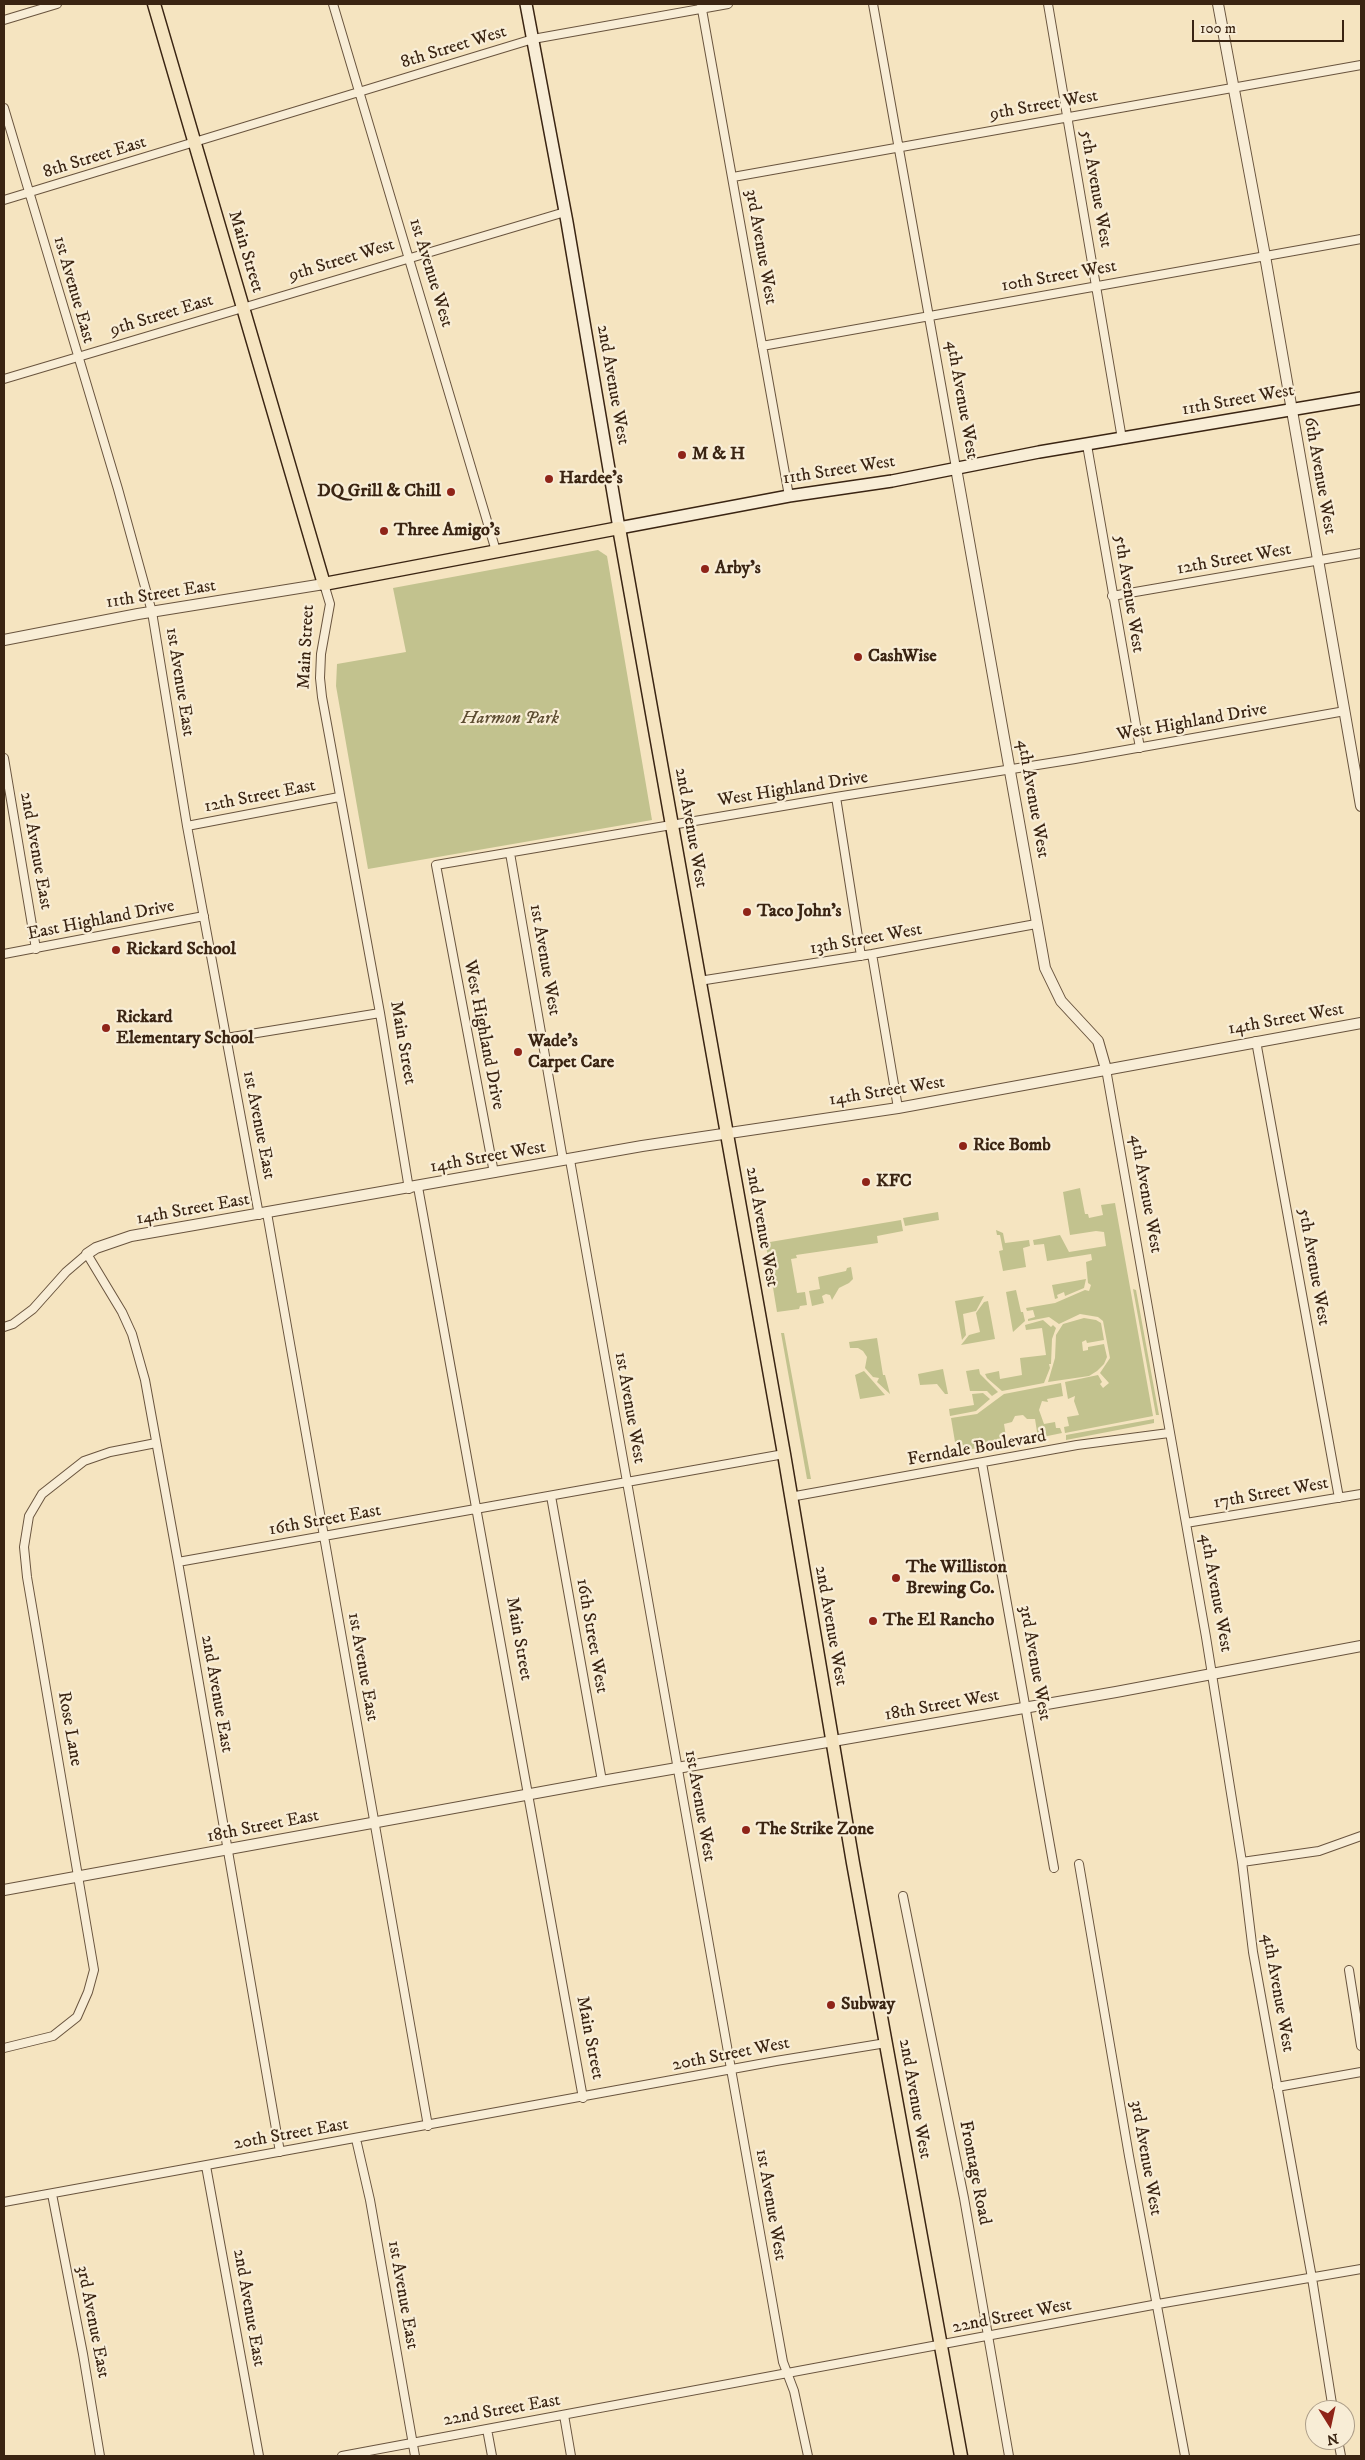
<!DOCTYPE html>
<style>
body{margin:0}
#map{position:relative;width:1365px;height:2460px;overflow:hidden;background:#f5e4c0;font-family:"IM FELL DW Pica",serif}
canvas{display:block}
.frame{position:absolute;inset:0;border:5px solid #3a2412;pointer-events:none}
.north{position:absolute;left:1305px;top:2400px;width:50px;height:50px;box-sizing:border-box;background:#f8edd6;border:1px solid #ac9d88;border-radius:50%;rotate:170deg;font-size:14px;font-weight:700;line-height:20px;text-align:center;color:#3a2412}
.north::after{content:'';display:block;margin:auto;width:18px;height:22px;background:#8f2418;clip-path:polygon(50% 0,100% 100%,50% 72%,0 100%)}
.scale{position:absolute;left:1192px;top:20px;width:152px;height:22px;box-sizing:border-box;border:2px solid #3a2412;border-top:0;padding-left:6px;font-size:15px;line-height:18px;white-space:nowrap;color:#3a2412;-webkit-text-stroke:4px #f8edd6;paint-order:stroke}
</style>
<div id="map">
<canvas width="1365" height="2460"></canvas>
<div class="frame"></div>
<div class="north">N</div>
<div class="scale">100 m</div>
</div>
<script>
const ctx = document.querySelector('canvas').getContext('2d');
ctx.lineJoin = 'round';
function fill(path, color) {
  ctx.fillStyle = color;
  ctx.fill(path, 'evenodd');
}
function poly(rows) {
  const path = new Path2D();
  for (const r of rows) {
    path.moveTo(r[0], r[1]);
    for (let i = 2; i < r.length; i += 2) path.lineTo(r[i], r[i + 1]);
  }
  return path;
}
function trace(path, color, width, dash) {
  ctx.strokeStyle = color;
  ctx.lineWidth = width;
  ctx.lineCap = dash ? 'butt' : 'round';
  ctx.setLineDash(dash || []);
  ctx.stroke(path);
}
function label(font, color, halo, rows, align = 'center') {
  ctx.font = font + ' "IM FELL DW Pica",serif';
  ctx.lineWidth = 4.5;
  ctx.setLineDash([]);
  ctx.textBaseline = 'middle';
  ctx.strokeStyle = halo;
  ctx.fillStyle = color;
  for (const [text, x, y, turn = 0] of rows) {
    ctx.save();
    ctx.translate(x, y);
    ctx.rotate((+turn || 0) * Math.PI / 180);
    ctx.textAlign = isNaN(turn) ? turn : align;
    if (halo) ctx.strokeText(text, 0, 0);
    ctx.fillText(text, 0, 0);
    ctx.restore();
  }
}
fill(poly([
 [598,550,607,556,652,820,368,869,336,686,337,664,406,652,393,588],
 [1080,1188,1085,1214,1088,1214,1089,1218,1103,1215,1101,1205,1115,1203,1153,1416,1065,1433,1064,1427,1069,1426,1067,1417,1079,1415,1074,1401,1075,1396,1068,1399,1065,1382,1098,1375,1102,1382,1100,1384,1103,1388,1109,1383,1100,1373,1110,1358,1103,1321,1098,1317,1080,1314,1059,1324,1049,1317,1028,1321,1028,1319,1035,1317,1033,1310,1027,1311,1026,1308,1055,1303,1085,1290,1089,1291,1091,1285,1088,1283,1086,1262,1092,1260,1091,1254,1047,1261,1044,1244,1034,1245,1033,1240,1060,1235,1069,1252,1106,1246,1104,1232,1096,1231,1070,1235,1063,1192],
 [938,1212,939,1220,905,1226,903,1218],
 [901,1220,903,1231,877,1236,878,1243,796,1255,797,1258,791,1259,797,1293,805,1292,807,1305,800,1306,799,1309,777,1312,766,1245,770,1242],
 [996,1230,1003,1233,1005,1243,1029,1240,1030,1246,1023,1248,1026,1267,1003,1271,999,1251,1003,1250,1000,1235,997,1235],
 [851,1267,853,1279,849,1283,839,1288,832,1300,830,1295,826,1294,822,1296,824,1303,812,1306,809,1291,820,1289,818,1277,846,1271,847,1268],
 [1086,1279,1084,1288,1065,1296,1064,1292,1057,1295,1058,1298,1055,1299,1052,1285],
 [1133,1289,1136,1290,1159,1415,1156,1415],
 [1016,1290,1021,1312,1023,1312,1025,1321,1013,1332,1006,1292],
 [984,1296,976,1311,963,1314,966,1335,962,1340,955,1301],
 [988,1301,995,1339,961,1345,969,1335,980,1332,976,1313,984,1302],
 [1084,1318,1096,1320,1101,1323,1104,1340,1087,1343,1086,1340,1082,1342,1083,1351,1088,1350,1088,1347,1104,1344,1107,1357,1104,1364,1097,1371,1089,1376,1048,1382,1055,1358,1056,1335,1063,1324],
 [1043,1320,1051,1327,1053,1325,1056,1328,1052,1339,1051,1364,1049,1364,1050,1368,1044,1383,1002,1391,987,1378,985,1374,999,1371,1000,1379,1022,1375,1020,1358,1046,1355,1042,1328,1026,1330,1025,1325],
 [781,1333,784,1333,811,1479,807,1479],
 [877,1338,883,1375,885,1375,890,1394,877,1382,879,1378,873,1377,865,1368,867,1357,863,1351,858,1348,850,1348,849,1342],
 [943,1369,948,1394,945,1394,937,1384,920,1385,918,1374],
 [979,1369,980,1374,998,1392,992,1396,987,1391,970,1391,966,1371],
 [864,1371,885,1395,860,1399,855,1375],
 [1061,1383,1063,1396,1047,1399,1048,1402,1042,1401,1039,1410,1044,1424,1055,1422,1056,1428,1060,1428,1062,1433,1038,1438,1035,1419,1027,1419,1023,1415,1015,1416,1012,1422,1004,1424,1007,1443,960,1451,960,1448,956,1448,951,1418,977,1414,1004,1394],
 [983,1393,990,1399,976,1411,950,1416,949,1409,974,1405,972,1394],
 [1154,1419,1154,1423,1066,1440,1066,1435]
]), '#c2c28e');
const minor = poly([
 [333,4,496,551],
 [701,4,789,496],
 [873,4,956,468],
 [1048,4,1122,439],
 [4,20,57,4],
 [4,108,118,489,152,612,187,826,259,1215],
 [733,177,1361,65],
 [4,200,533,39,728,4],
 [762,346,1361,239],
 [4,379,565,212],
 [1087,445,1140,748],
 [324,584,330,604,321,654,320,678,322,697,380,1013,409,1189],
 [1112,596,1361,553],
 [4,758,36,949],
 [836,797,861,956],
 [187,826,339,797],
 [510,853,563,1160],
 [4,954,204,916],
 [872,954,898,1108],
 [699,981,872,954,1036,924],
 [226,1038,380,1013],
 [1256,1041,1339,1498],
 [1106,1069,1206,1637,1242,1862,1253,1952,1312,2278,1333,2410],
 [570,1160,776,2323,783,2362,794,2391,808,2456],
 [494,1173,436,865,836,797,1075,759,1345,711],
 [418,1187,583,2098],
 [267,1213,428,2126],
 [4,1327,13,1324,33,1309,66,1272,87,1254,122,1312,132,1334,145,1380,178,1562,280,2152],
 [982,1463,1054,1868],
 [551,1496,602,1781],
 [790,1497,1077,1445,1169,1433],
 [1186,1523,1361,1494],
 [178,1562,784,1454],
 [1242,1862,1319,1851,1361,1836],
 [1079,1864,1129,2156,1185,2456],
 [903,1896,964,2198,1009,2456],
 [1349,1970,1361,2046],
 [4,2048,53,2036,77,2017,88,1992,94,1970,27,1577,24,1547,29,1516,42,1494,84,1461,110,1452,156,1443],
 [1277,2087,1361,2072],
 [356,2139,370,2200,415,2456],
 [206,2166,259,2456],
 [52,2194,83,2354,100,2456],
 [4,2202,776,2061,886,2043],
 [564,2415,571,2456],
 [487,2429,492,2456],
 [1338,2440,1341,2456],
 [342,2456,1158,2304,1361,2269]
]);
const tertiary = poly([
 [1218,4,1265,256,1361,806],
 [956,468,1045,968,1061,1001,1098,1041,1106,1069],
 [4,640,138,614,324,584],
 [87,1254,96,1248,131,1236,194,1225,642,1146,898,1108,1361,1023],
 [4,1890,602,1781,1116,1692,1361,1646]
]);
const secondary = poly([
 [526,4,567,222,619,528,789,496,892,481,1039,452,1361,398]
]);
const primary = poly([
 [154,4,324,584,619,528,784,1454,853,1863,961,2456]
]);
trace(minor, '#69543e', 10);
trace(tertiary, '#69543e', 12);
trace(secondary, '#3a2412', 14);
trace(primary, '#3a2412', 15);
trace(minor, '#f8edd6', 8);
trace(tertiary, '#f8edd6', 10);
trace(secondary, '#f8edd6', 11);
trace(primary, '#f5e4c0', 12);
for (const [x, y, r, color] of [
 [682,455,5,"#8f2418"],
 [549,479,5,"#8f2418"],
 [451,492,5,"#8f2418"],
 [384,531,5,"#8f2418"],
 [705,569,5,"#8f2418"],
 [858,657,5,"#8f2418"],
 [747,912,5,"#8f2418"],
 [116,950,5,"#8f2418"],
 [106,1028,5,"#8f2418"],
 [518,1052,5,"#8f2418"],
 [963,1146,5,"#8f2418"],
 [866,1182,5,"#8f2418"],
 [896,1578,5,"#8f2418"],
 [873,1621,5,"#8f2418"],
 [746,1830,5,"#8f2418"],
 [831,2005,5,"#8f2418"]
]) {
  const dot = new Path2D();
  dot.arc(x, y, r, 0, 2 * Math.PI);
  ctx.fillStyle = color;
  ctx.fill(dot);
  trace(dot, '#f8edd6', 2);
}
label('18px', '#3a2412', '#f8edd6', [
 ["8th Street West",454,48,-17],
 ["9th Street West",1044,106,-10],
 ["8th Street East",95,158,-17],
 ["5th Avenue West",1095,189,80],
 ["3rd Avenue West",760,247,80],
 ["Main Street",245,252,73],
 ["9th Street West",342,261,-17],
 ["1st Avenue West",430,273,73],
 ["10th Street West",1059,277,-10],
 ["1st Avenue East",73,290,74],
 ["9th Street East",162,316,-17],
 ["2nd Avenue West",612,385,80],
 ["4th Avenue West",961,400,80],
 ["11th Street West",1238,401,-10],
 ["11th Street West",839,471,-9],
 ["6th Avenue West",1319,476,80],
 ["12th Street West",1234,560,-10],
 ["5th Avenue West",1128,594,81],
 ["11th Street East",161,595,-9],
 ["Main Street",307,647,-87],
 ["1st Avenue East",179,682,81],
 ["West Highland Drive",1192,723,-10],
 ["West Highland Drive",793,790,-9],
 ["12th Street East",260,797,-11],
 ["4th Avenue West",1032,799,80],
 ["2nd Avenue West",690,828,80],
 ["2nd Avenue East",35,851,80],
 ["East Highland Drive",101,921,-11],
 ["13th Street West",866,940,-10],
 ["1st Avenue West",544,960,80],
 ["14th Street West",1286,1020,-10],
 ["West Highland Drive",483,1035,79],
 ["Main Street",402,1043,80],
 ["14th Street West",887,1092,-9],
 ["1st Avenue East",258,1125,79],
 ["14th Street West",488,1158,-10],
 ["4th Avenue West",1145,1194,80],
 ["14th Street East",193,1210,-10],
 ["2nd Avenue West",761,1227,80],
 ["5th Avenue West",1313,1267,80],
 ["1st Avenue West",629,1408,80],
 ["Ferndale Boulevard",977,1449,-10],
 ["17th Street West",1271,1494,-10],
 ["16th Street East",325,1521,-10],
 ["4th Avenue West",1215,1593,80],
 ["2nd Avenue West",830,1626,80],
 ["16th Street West",591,1636,80],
 ["Main Street",518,1639,80],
 ["3rd Avenue West",1034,1663,80],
 ["1st Avenue East",362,1667,80],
 ["2nd Avenue East",216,1694,80],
 ["18th Street West",942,1706,-10],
 ["Rose Lane",69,1729,80],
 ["1st Avenue West",699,1806,80],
 ["18th Street East",263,1827,-11],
 ["4th Avenue West",1277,1993,80],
 ["Main Street",589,2038,79],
 ["20th Street West",731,2055,-11],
 ["2nd Avenue West",914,2099,80],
 ["20th Street East",291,2135,-10],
 ["3rd Avenue West",1145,2158,80],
 ["Frontage Road",974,2173,79],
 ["1st Avenue West",770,2205,80],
 ["1st Avenue East",402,2295,80],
 ["2nd Avenue East",248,2308,80],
 ["22nd Street West",1012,2317,-11],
 ["3rd Avenue East",92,2322,79],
 ["22nd Street East",502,2411,-10]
]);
label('bold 18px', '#3a2412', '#f8edd6', [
 ["M & H",692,455],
 ["Hardee's",559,479],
 ["DQ Grill & Chill",441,492,"right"],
 ["Three Amigo's",394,531],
 ["Arby's",715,569],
 ["CashWise",868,657],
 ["Taco John's",757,912],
 ["Rickard School",126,950],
 ["Rickard",116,1018],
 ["Elementary School",116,1039],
 ["Wade's",528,1042],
 ["Carpet Care",528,1063],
 ["Rice Bomb",973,1146],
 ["KFC",876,1182],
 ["The Williston",906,1568],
 ["Brewing Co.",906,1589],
 ["The El Rancho",883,1621],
 ["The Strike Zone",756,1830],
 ["Subway",841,2005]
], 'left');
label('italic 18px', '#5c4c31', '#f8edd6', [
 ["Harmon Park",510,719]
]);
</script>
